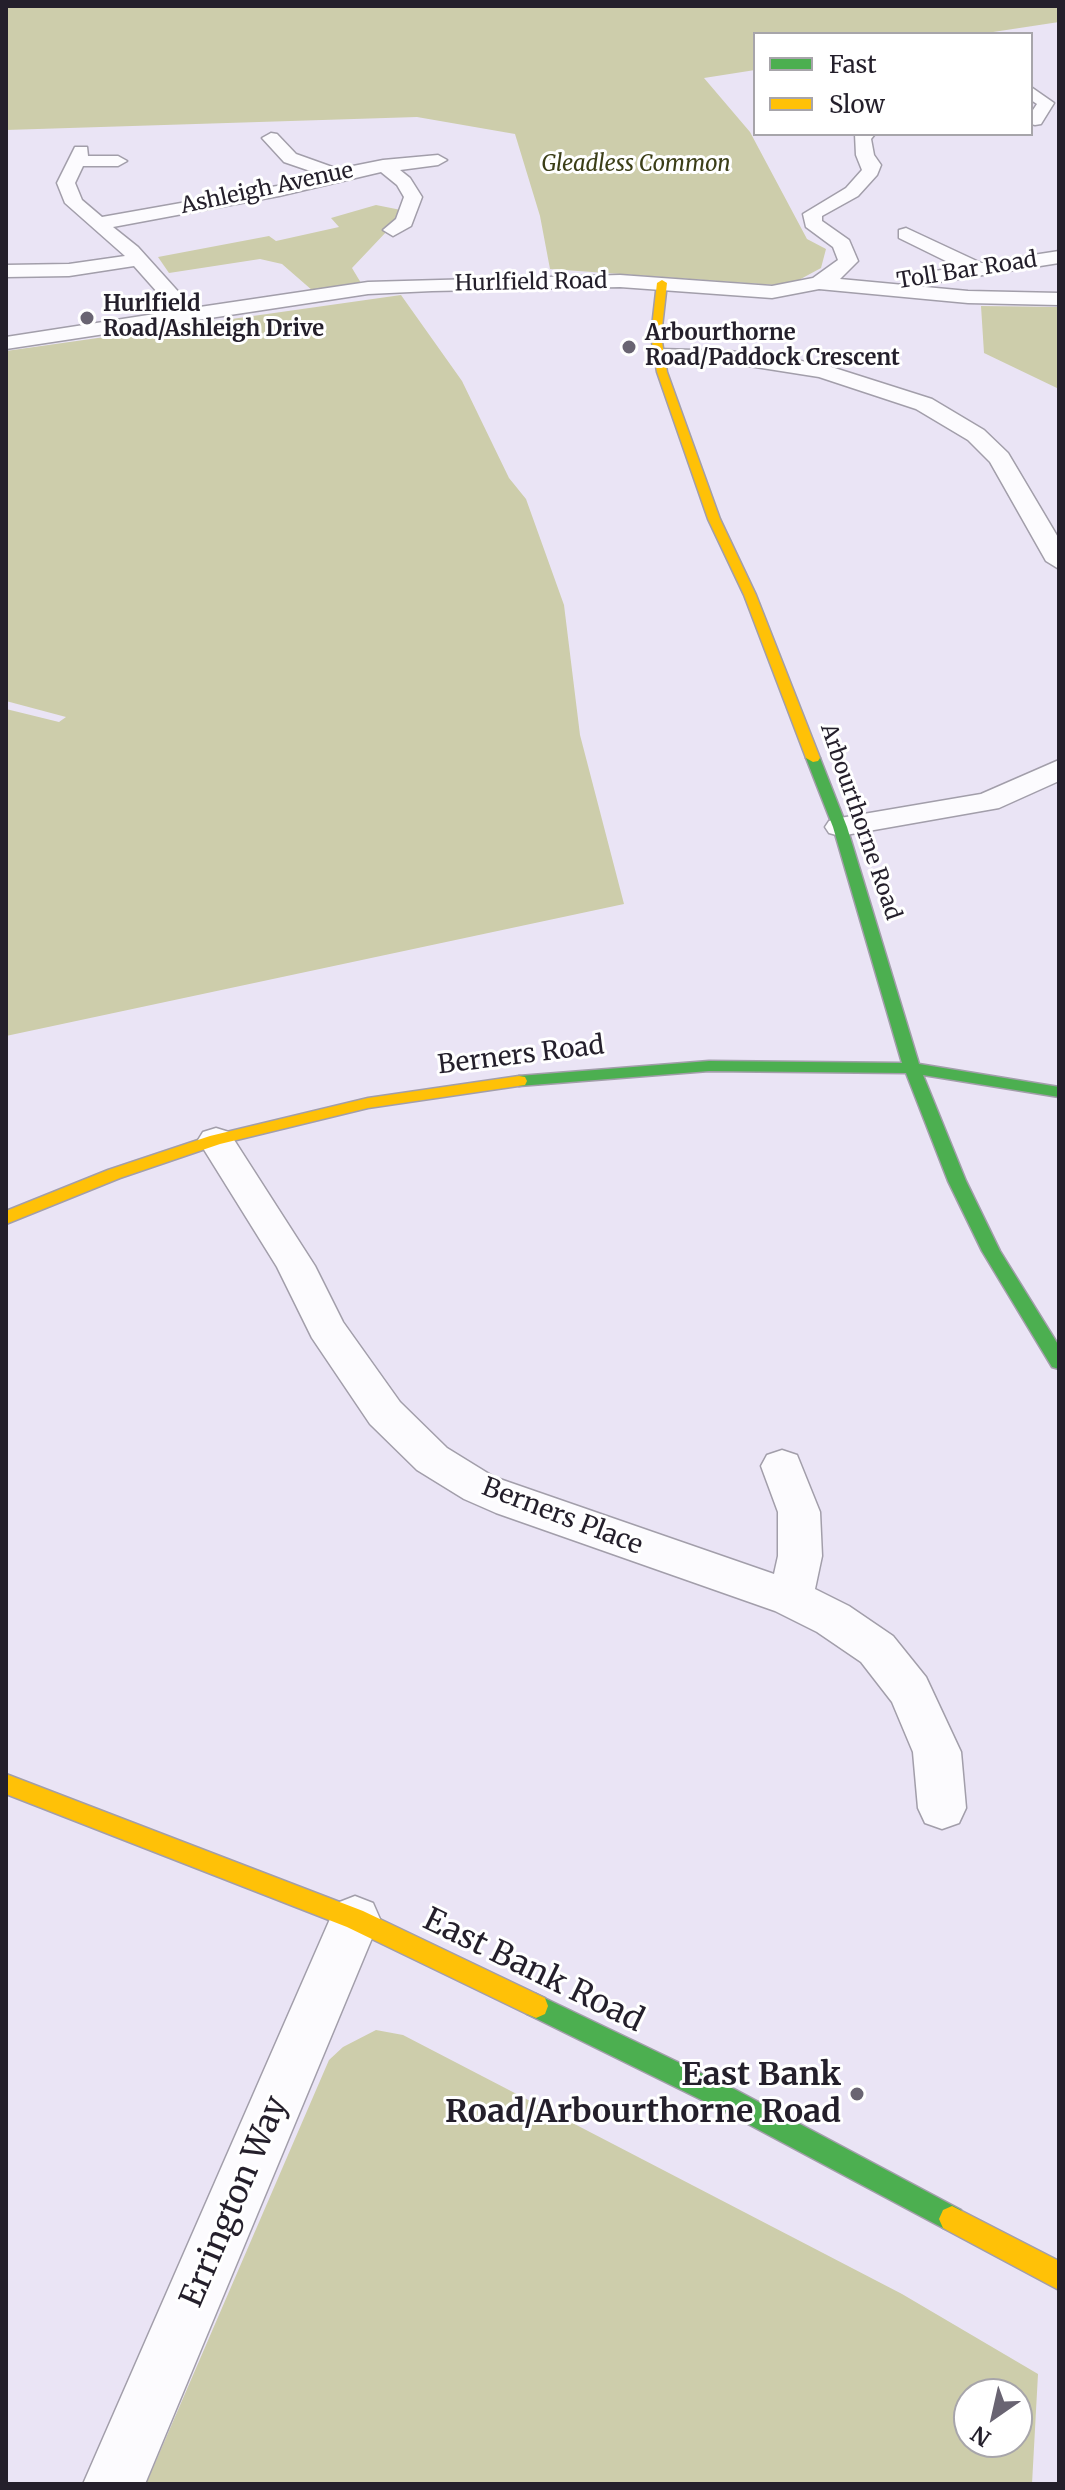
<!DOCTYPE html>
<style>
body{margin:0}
#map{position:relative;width:1065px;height:2490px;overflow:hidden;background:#eae4f5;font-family:Merriweather,serif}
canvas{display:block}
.frame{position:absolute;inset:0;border:8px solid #241f2b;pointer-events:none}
.legend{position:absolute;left:753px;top:32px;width:280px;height:104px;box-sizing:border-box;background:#fff;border:2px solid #a7a5aa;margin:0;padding:10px 14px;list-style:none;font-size:24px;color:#241f2b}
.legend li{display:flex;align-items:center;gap:16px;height:40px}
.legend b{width:40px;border:2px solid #a7a5aa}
.north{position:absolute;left:953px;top:2378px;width:80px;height:80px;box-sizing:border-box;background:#fff;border:2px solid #a7a5aa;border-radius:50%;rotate:214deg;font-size:22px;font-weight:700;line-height:32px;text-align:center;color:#241f2b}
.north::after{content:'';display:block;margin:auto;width:28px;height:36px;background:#696472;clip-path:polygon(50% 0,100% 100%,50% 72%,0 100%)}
</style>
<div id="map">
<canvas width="1065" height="2490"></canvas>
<div class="frame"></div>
<ul class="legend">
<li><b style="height:10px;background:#4caf50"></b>Fast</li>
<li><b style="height:10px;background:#ffc107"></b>Slow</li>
</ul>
<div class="north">N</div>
</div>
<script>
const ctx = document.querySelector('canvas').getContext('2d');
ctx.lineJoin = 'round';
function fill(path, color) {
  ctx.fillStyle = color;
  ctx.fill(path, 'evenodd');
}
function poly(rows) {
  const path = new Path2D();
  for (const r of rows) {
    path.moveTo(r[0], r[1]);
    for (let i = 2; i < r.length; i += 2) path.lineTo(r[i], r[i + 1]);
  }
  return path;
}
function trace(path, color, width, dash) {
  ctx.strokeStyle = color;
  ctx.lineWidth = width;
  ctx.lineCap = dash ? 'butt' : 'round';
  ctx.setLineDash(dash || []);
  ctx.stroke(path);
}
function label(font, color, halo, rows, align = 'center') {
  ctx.font = font + ' Merriweather,serif';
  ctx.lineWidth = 6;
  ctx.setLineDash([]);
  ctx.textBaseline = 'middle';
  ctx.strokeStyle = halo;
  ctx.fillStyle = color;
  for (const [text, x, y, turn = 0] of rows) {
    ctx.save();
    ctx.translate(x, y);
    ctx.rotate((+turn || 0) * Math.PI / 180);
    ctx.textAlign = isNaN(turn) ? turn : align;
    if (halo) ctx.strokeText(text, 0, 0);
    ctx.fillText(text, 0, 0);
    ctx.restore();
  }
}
fill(poly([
 [6,6,1059,6,1059,22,980,34,755,34,755,70,704,78,750,132,807,239,826,249,821,268,797,281,775,285,550,269,540,216,515,134,417,117,6,130],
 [376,205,406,211,352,268,361,283,313,291,282,264,260,259,169,273,158,257,269,236,276,241,339,227,331,218],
 [401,295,462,381,509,478,526,499,564,605,580,735,624,904,6,1036,6,709,59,722,66,717,6,701,6,351],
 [981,306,1059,307,1059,389,984,353],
 [376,2030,403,2035,902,2294,1038,2374,1032,2484,146,2484,329,2060,343,2047],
 [969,2394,1017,2394,1017,2442,969,2442]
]), '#cdcdab');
const street = poly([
 [1031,87,1054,103,1041,124,1035,125,1031,124,1031,113,1037,104,1031,100,1031,87],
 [271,133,277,134,296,154,338,169,383,160,438,155,447,160,438,165,400,170,410,178,422,197,411,226,393,236,383,230,396,219,404,197,397,185,381,172,279,196,113,227,138,247,193,308,368,282,620,275,772,286,813,278,838,260,833,247,806,227,803,214,846,188,862,170,856,155,855,134,875,134,871,139,874,155,881,165,877,175,858,196,822,216,822,221,849,240,858,261,840,279,968,291,1059,293,1059,305,968,303,819,289,772,298,620,287,432,291,368,294,6,349,6,337,174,311,134,266,69,276,6,277,6,265,69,264,125,256,65,203,57,183,75,147,87,147,88,156,118,156,127,161,118,166,83,166,75,183,82,200,102,217,277,186,319,174,284,162,262,138,271,133],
 [906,228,981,263,1059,251,1059,263,920,285,913,283,910,279,913,275,958,267,899,238,899,230,906,228],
 [659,349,730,351,822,364,932,399,984,430,1008,453,1059,539,1059,569,1046,561,990,462,968,440,916,409,819,377,730,363,651,360,648,355,659,349],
 [1059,760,1059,781,999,808,840,836,829,833,825,827,829,821,840,818,981,794,1059,760],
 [216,1128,229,1132,315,1266,343,1322,400,1402,447,1448,494,1477,774,1574,778,1556,778,1512,761,1466,767,1455,782,1450,797,1455,820,1512,822,1556,815,1589,849,1606,893,1636,926,1677,961,1752,966,1808,959,1823,942,1829,925,1823,918,1808,913,1752,892,1702,861,1662,817,1632,775,1611,496,1513,464,1499,417,1470,370,1424,312,1338,277,1267,198,1140,203,1132,216,1128],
 [355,1896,373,1903,380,1919,145,2484,83,2484,337,1903,355,1896]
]);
const fast = poly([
 [813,754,820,758,847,827,919,1064,1059,1087,1059,1097,923,1075,966,1181,1000,1251,1059,1346,1059,1369,1052,1367,982,1251,948,1181,906,1073,709,1071,519,1086,511,1081,519,1076,709,1061,902,1063,833,827,806,758,813,754],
 [536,1994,736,2090,961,2210,965,2219,961,2228,952,2232,943,2228,718,2108,527,2014,524,2006,527,1998,536,1994]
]);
const slow = poly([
 [662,280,667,283,661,336,667,372,720,519,756,595,820,758,818,761,813,762,806,758,744,595,708,519,657,372,651,336,657,283,662,280],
 [519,1076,525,1077,527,1081,525,1085,368,1108,220,1144,120,1178,6,1224,6,1211,108,1170,210,1136,368,1098,519,1076],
 [6,1774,363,1911,545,1998,548,2006,545,2014,536,2018,527,2014,347,1927,6,1794,6,1774],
 [952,2206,1059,2261,1059,2290,943,2228,939,2219,943,2210,952,2206]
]);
trace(street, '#a29eaa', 3);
trace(fast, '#a29eaa', 3);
trace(slow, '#a29eaa', 3);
fill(street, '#fcfbfe');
fill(fast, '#4caf50');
fill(slow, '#ffc107');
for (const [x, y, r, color] of [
 [87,318,8,"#696472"],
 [629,347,8,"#696472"],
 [857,2094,8,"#696472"]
]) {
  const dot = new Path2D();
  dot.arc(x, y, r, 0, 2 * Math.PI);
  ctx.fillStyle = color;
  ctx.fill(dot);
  trace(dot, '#fff', 3);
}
label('italic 22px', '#3b3e17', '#fff', [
 ["Gleadless Common",636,165]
]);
label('22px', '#241f2b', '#fff', [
 ["Ashleigh Avenue",267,189,-12],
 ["Toll Bar Road",967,271,-9],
 ["Hurlfield Road",531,283,-1],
 ["Arbourthorne Road",860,822,71]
]);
label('bold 22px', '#241f2b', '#fff', [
 ["Hurlfield",103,305],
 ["Road/Ashleigh Drive",103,330],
 ["Arbourthorne",645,334],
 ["Road/Paddock Crescent",645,359]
], 'left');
label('26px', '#241f2b', '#fff', [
 ["Berners Road",521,1056,-7],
 ["Berners Place",562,1517,21]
]);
label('32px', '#241f2b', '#fff', [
 ["East Bank Road",533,1971,26],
 ["Errington Way",235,2202,-67]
]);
label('bold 32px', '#241f2b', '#fff', [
 ["East Bank",841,2076],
 ["Road/Arbourthorne Road",841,2113]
], 'right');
</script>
